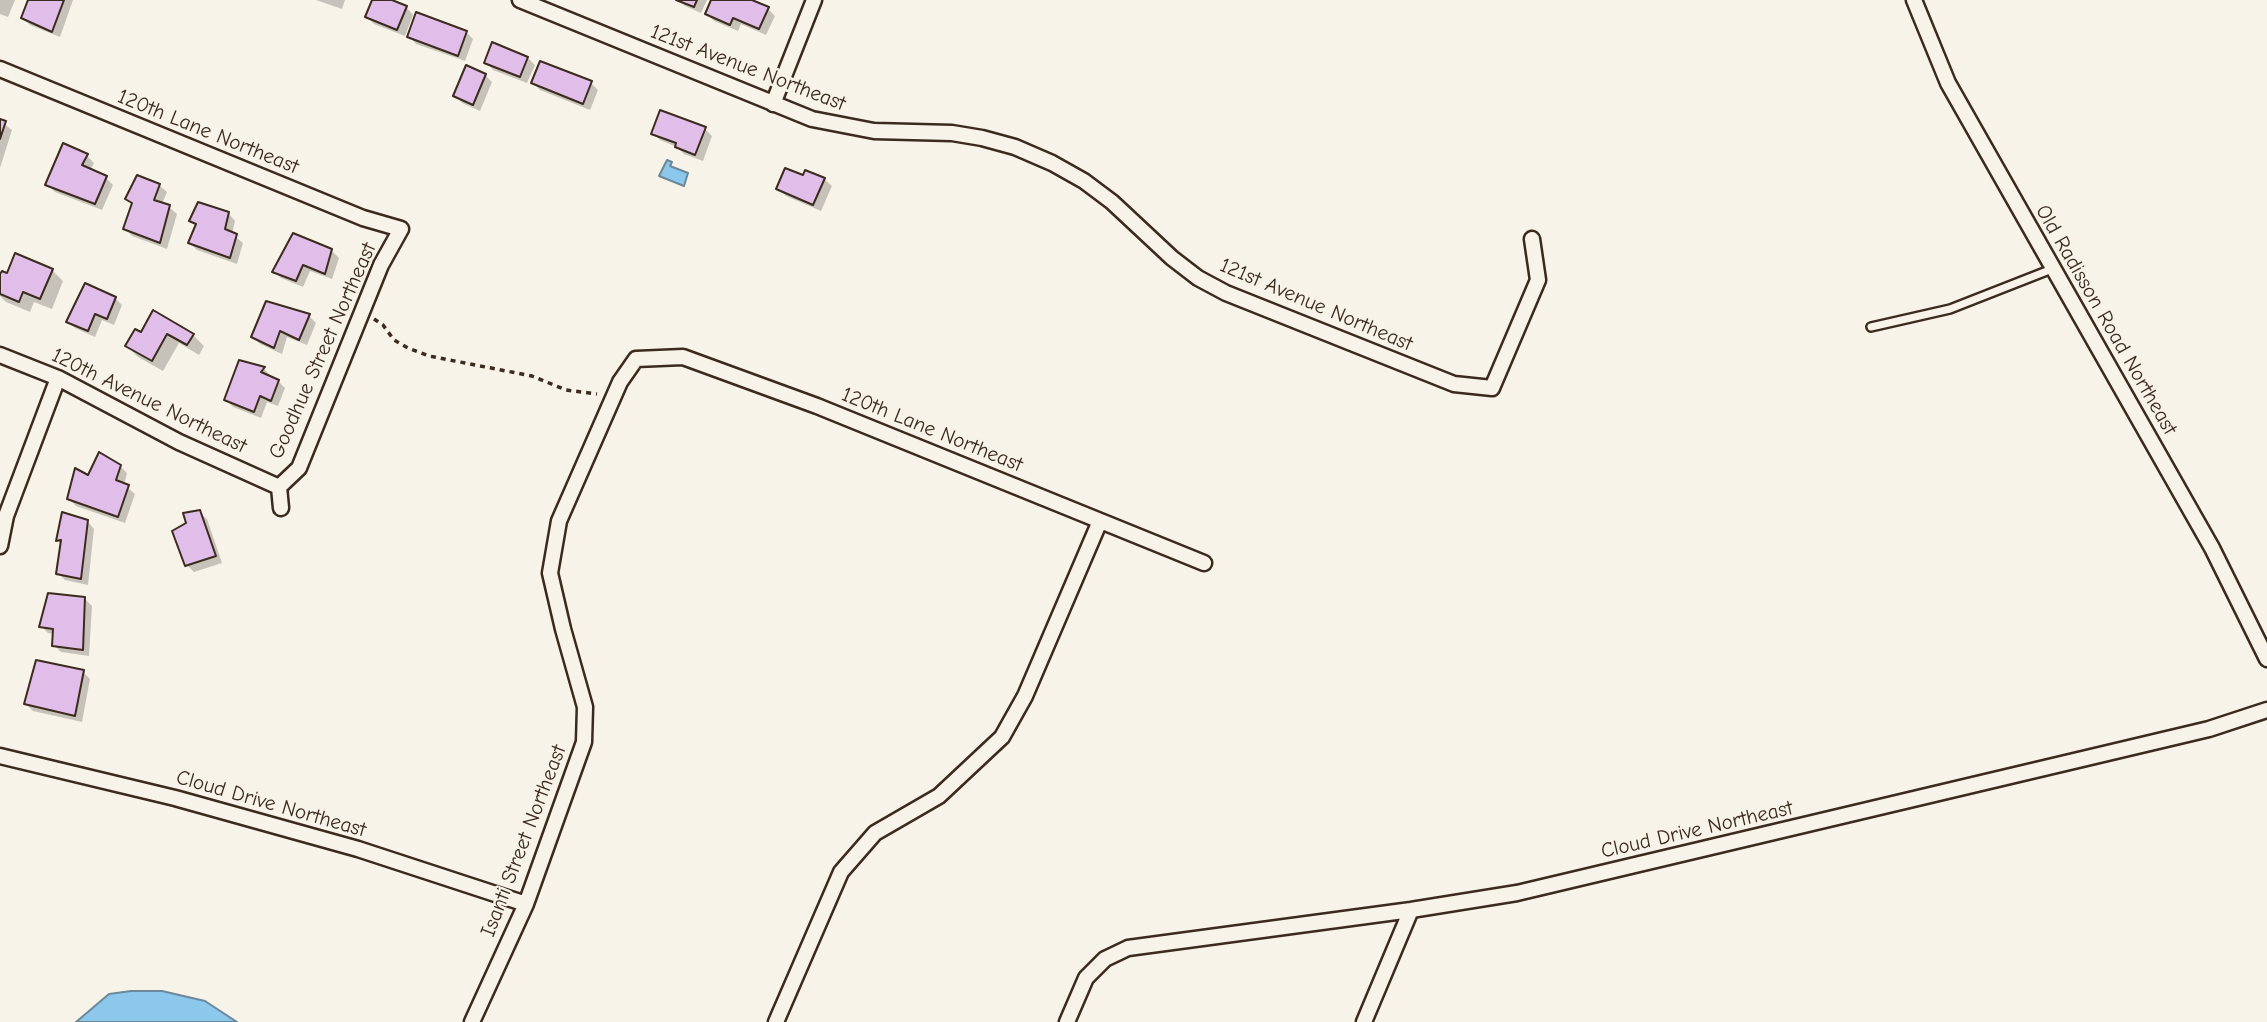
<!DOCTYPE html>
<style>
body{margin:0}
canvas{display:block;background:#f7f3e8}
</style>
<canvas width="2267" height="1022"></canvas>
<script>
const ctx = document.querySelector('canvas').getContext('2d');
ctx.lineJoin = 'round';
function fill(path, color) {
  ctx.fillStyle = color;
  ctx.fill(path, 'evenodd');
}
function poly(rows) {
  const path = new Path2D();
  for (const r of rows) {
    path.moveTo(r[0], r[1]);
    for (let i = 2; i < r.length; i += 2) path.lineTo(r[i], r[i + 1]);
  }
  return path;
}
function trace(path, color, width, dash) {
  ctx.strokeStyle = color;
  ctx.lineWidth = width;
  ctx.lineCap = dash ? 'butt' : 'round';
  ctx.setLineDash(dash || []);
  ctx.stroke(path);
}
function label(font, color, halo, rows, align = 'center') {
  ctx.font = font + ' "Comic Neue",sans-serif';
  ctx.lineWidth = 5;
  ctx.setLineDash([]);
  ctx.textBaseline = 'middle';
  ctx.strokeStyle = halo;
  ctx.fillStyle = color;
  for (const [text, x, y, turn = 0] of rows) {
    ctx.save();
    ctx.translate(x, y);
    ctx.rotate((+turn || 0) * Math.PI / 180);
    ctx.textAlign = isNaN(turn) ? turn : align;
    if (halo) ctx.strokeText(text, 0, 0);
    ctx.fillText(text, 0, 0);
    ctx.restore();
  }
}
const water = poly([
 [667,160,672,162,670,166,688,173,684,186,659,176,667,160],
 [131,991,162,991,205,1001,237,1022,76,1022,109,994,131,991]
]);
fill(water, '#8cc7ec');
trace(water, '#6c889a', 2);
fill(poly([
 [0,0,15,0,8,17,0,14],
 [30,0,73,0,60,37,30,25,23,18],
 [316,0,345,0,342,9],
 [374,0,387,0,406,7,413,15,405,36,374,24,367,17],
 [678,0,707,0,701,13,685,6],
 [713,0,748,0,768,9,775,16,766,35,741,24,738,31,714,21,707,14],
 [466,32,473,39,465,61,416,44,409,36],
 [528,58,535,65,527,83,493,70,486,62],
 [485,75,492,82,480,111,462,103,455,95],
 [533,83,591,83,598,90,590,110,540,90],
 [0,121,12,130,0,168],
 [705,129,712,136,703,161,684,154,677,147,660,140,653,133],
 [87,156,94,163,90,170,106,178,113,185,102,210,55,192,48,185],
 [806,172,824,179,832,186,821,211,786,196,778,189,804,177],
 [159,185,167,192,162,204,169,207,177,214,167,249,132,236,125,228,134,205,127,198],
 [228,213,235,221,232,234,243,243,237,264,197,250,190,243,197,227,191,221],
 [331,250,339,258,332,279,310,271,303,287,281,278,274,271],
 [52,270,63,281,52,309,34,302,30,312,6,302,0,296,0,279,8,275],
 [115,298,122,305,114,325,102,320,95,337,75,328,68,321],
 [154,313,193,335,204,346,199,355,179,343,163,371,138,357,127,346,141,334],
 [309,316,316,323,307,345,287,337,282,354,260,344,253,337],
 [240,362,264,369,271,376,269,378,278,381,285,388,278,406,267,402,261,418,233,407,226,400],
 [120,466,127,473,124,485,135,494,125,523,76,506,69,499,88,478],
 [199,512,207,519,222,563,194,572,187,565],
 [87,521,94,529,88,585,65,580,58,573,62,545,58,540],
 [84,598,92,606,89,656,61,652,54,645,54,634,48,633,41,626],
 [83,672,90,679,82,722,33,711,26,704]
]), '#0003');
const building = poly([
 [28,0,64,0,52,32,21,18,28,0],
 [372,0,392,0,407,6,397,30,365,17,372,0],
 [676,0,697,0,694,7,676,0],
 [711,0,752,0,769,7,759,29,733,18,730,25,705,14,711,0],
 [416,12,467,31,458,56,407,37,416,12],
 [492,42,528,57,520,77,484,63,492,42],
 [540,61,592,81,583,104,531,83,540,61],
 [466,65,486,74,473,105,453,96,466,65],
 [660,110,706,127,695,155,675,147,676,143,651,134,660,110],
 [0,119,6,121,0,139,0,119],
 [63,143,88,154,82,165,107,176,95,204,45,185,63,143],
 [785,168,803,175,805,170,825,178,813,205,776,189,785,168],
 [137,175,160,184,154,200,170,205,160,243,123,229,132,203,125,199,137,175],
 [198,202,229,212,225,229,237,234,230,258,188,243,196,224,189,221,198,202],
 [293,233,332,249,325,274,303,265,296,281,272,272,293,233],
 [15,253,53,269,40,299,23,292,19,302,0,294,0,274,2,271,7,273,15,253],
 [85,283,116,297,107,319,95,314,88,331,66,322,85,283],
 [266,301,310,314,299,340,280,331,274,348,251,337,266,301],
 [153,310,194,334,187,345,167,334,152,361,125,346,135,329,141,332,153,310],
 [239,360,265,367,261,372,279,380,271,401,260,396,254,412,224,400,239,360],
 [99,452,121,465,116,480,129,485,118,517,67,499,75,468,88,475,99,452],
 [200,510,216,556,185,566,172,531,186,523,183,513,200,510],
 [62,512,88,520,81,579,56,574,61,540,56,541,62,512],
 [48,593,85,597,83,650,52,646,53,629,39,627,48,593],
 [36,660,84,670,75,716,24,704,36,660]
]);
fill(building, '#e0bee9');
trace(building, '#3b2a1e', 2);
const service = poly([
 [1871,327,1950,309,2052,269]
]);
const minor = poly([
 [520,0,812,119,874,131,952,133,982,138,1015,147,1052,163,1084,181,1112,202,1172,258,1198,278,1226,293,1454,384,1492,388,1538,280,1532,239],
 [1914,0,1948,83,2212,548,2267,659],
 [0,69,363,218,401,229,381,265,299,468,279,487],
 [773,104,814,0],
 [0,355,58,378,179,442,279,487],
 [279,487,281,508],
 [0,546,6,516,58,378],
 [0,756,175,798,358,849,526,904],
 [472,1022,526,904,584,742,585,707,563,629,550,573,559,521,620,382,636,359,683,357,817,406,1204,563],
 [776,1022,841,872,875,833,939,796,1002,737,1025,696,1100,521],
 [1067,1022,1086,978,1105,959,1128,948,1411,910,1517,893,2209,729,2267,710],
 [1364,1022,1411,910]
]);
trace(service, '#3b2a1e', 12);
trace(minor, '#3b2a1e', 19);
trace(poly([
 [374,319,383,325,394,340,408,348,429,356,532,376,566,390,597,394]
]), '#3b2a1e', 3.5, [5, 5]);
trace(service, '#f7f3e8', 7);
trace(minor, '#f7f3e8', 14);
label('21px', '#3b2a1e', '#f7f3e8', [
 ["121st Avenue Northeast",748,68,21],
 ["120th Lane Northeast",208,132,22],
 ["121st Avenue Northeast",1316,305,23],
 ["Old Radisson Road Northeast",2106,320,60],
 ["Goodhue Street Northeast",323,351,-66],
 ["120th Avenue Northeast",149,401,26],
 ["120th Lane Northeast",932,430,22],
 ["Cloud Drive Northeast",271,804,16],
 ["Cloud Drive Northeast",1697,830,-13],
 ["Isanti Street Northeast",524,841,-69]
]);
</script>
